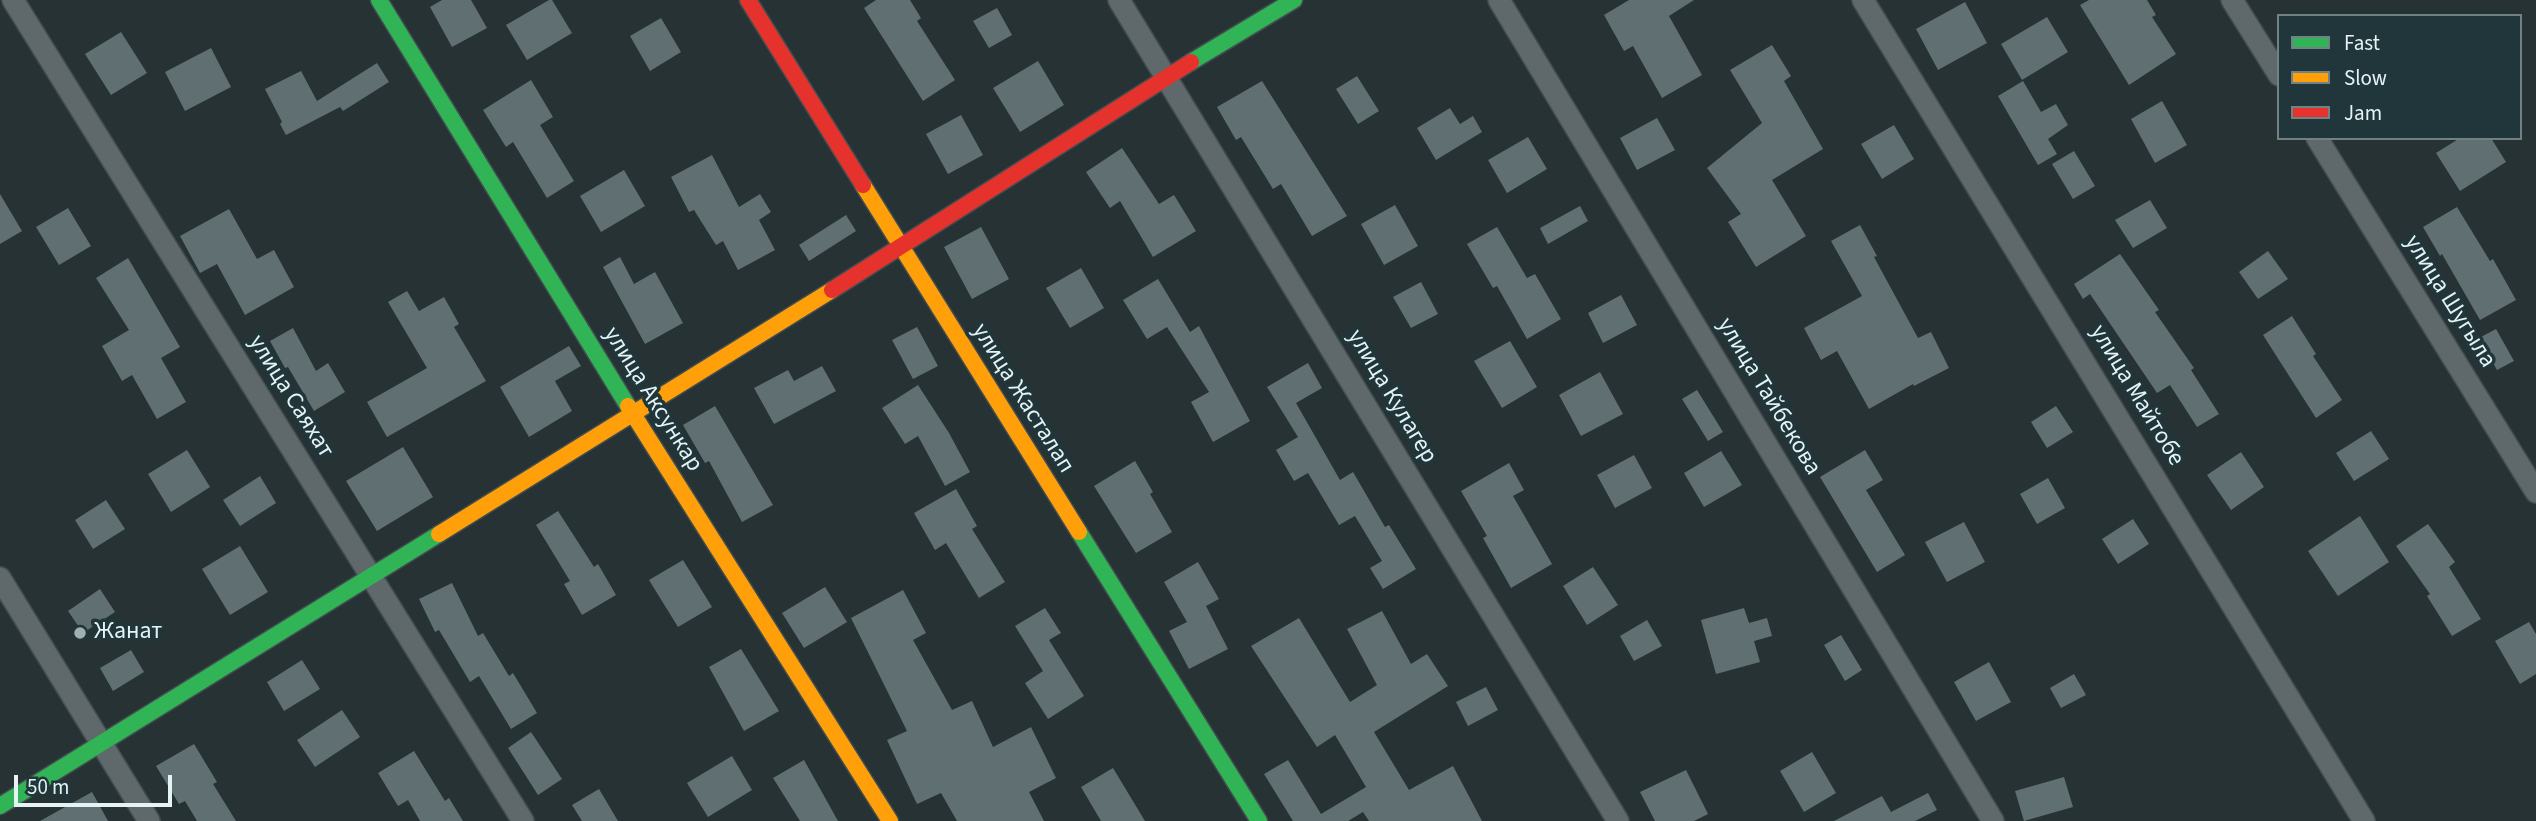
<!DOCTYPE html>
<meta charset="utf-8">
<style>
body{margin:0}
#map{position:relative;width:2536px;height:821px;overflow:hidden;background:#263234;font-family:"Source Sans 3",sans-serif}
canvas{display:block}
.legend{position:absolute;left:2277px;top:14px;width:245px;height:126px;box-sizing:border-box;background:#20363a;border:2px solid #6f8285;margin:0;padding:9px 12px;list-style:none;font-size:21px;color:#e5f3f5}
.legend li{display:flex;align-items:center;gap:14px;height:35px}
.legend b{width:35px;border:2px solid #6f8285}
.scale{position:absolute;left:14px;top:775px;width:158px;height:32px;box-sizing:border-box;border:4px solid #e5f3f5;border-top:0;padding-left:9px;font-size:21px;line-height:24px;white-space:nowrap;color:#e5f3f5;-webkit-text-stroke:5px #20363a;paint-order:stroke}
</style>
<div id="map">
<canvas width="2536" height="821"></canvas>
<ul class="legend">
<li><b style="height:9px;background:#30b455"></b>Fast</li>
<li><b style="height:9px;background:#ff9f0a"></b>Slow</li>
<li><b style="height:9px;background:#e5322d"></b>Jam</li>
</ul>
<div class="scale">50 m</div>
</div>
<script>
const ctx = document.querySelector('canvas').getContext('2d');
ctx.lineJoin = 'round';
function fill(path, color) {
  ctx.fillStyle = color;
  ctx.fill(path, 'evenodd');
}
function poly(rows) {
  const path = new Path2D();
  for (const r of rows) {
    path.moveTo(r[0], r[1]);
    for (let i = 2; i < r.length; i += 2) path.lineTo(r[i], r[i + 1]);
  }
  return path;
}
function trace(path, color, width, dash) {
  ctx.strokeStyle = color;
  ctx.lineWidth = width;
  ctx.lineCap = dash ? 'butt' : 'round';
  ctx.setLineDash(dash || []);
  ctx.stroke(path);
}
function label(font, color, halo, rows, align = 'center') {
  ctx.font = font + ' "Source Sans 3",sans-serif';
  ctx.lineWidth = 7;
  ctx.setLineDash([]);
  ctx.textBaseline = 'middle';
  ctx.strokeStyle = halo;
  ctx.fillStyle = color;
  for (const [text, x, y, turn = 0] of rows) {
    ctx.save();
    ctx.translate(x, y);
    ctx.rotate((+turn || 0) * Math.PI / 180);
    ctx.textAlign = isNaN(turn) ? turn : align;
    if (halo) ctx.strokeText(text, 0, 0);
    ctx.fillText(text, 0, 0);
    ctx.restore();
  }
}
fill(poly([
 [442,0,471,0,487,28,452,47,430,7],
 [549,0,552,0,572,33,527,60,506,25],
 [876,0,910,0,921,18,917,21,955,80,923,101,864,8],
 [1629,0,1694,0,1669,16,1702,75,1662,98,1633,46,1624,51,1604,15],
 [2089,0,2147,0,2156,15,2152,17,2176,54,2129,85,2080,5],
 [1965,2,1987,43,1938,70,1916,29],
 [997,8,1012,35,989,48,973,21],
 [2047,17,2068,52,2022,80,2001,44],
 [661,18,681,52,650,71,630,36],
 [121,32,147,73,111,95,85,54],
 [1772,45,1791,76,1784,81,1823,149,1772,180,1806,236,1756,267,1728,222,1741,214,1707,168,1762,123,1730,70],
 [211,48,231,87,185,111,165,72],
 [1038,61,1064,105,1020,132,993,88],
 [377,63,389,82,343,111,340,107,286,135,280,124,282,122,265,89,301,71,317,101],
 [1357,76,1379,111,1358,124,1336,89],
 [531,80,553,117,540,125,574,181,547,198,513,142,506,147,483,110],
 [1262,81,1347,216,1312,236,1281,184,1273,189,1241,137,1236,140,1217,107],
 [2023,81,2041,112,2056,104,2068,125,2048,139,2057,154,2038,165,1998,96],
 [2162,101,2187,145,2155,163,2131,119],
 [1450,108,1460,124,1473,116,1482,132,1436,160,1417,128],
 [961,115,983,155,948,174,926,134],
 [1657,118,1675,150,1637,170,1620,138],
 [1894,125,1914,159,1882,179,1861,144],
 [1528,137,1547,169,1507,193,1488,160],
 [2460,138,2491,138,2506,162,2460,191,2436,153],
 [1122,148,1159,204,1174,195,1196,231,1153,257,1120,201,1110,208,1086,172],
 [2074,151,2095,186,2073,199,2052,164],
 [712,155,739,207,760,194,771,212,759,220,775,250,738,270,723,241,716,245,694,210,689,212,671,177],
 [624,170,645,206,601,232,580,196],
 [0,194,22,231,0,244],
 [2150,200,2167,228,2133,248,2115,220],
 [1395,205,1418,246,1384,265,1361,224],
 [1580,206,1588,221,1548,244,1540,228],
 [2457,207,2490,261,2493,259,2516,300,2480,320,2442,254,2440,256,2423,227],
 [68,208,91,246,59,265,36,227],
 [229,209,257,259,274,250,294,287,245,315,217,264,200,273,180,236],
 [846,215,856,231,809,261,799,245],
 [1860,225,1877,256,1874,257,1918,338,1931,332,1949,368,1914,386,1913,384,1869,409,1837,351,1821,360,1804,328,1862,296,1831,241],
 [981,227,1009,279,972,299,944,247],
 [1497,227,1527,278,1535,274,1561,319,1527,339,1497,286,1493,288,1467,244],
 [2268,251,2288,279,2258,299,2239,272],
 [2120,254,2159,310,2155,312,2194,368,2191,370,2219,414,2197,427,2170,385,2157,393,2090,294,2083,299,2074,284],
 [620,257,634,284,655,272,683,323,645,344,603,267],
 [128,258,180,347,161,358,186,402,157,419,132,375,122,381,102,346,129,330,96,278],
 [1081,268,1104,308,1070,328,1046,288],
 [1158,279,1190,332,1199,326,1250,421,1213,442,1191,402,1209,392,1167,327,1147,339,1123,300],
 [1421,282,1438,314,1411,328,1393,297],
 [407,291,419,311,444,297,459,324,454,327,486,381,387,437,367,402,427,368,388,302],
 [1621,295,1637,325,1603,343,1588,313],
 [2292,316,2316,354,2313,356,2342,400,2316,418,2263,335],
 [917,327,938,366,913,379,892,340],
 [293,328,316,371,328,363,345,392,314,411,288,367,285,368,270,341],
 [2496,329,2514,361,2497,370,2479,338],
 [1510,341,1537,387,1502,408,1474,361],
 [569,346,581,366,555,381,572,411,529,437,500,387],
 [1308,363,1322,388,1296,403,1340,480,1353,472,1385,527,1389,525,1416,569,1383,589,1370,568,1382,561,1355,516,1339,525,1308,473,1294,481,1276,450,1298,437,1267,387],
 [822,366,836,391,774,424,754,388,788,370,794,381],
 [1600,372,1623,414,1581,436,1559,395],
 [918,385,949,433,970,472,945,486,918,436,905,444,882,408],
 [1697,390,1723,432,1708,441,1682,399],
 [715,406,773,505,742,522,709,461,705,463,683,425],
 [2056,406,2073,432,2047,448,2031,422],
 [2371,431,2389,459,2354,481,2336,453],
 [403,447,433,497,377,531,346,481],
 [187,450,210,487,171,512,148,474],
 [1865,450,1883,480,1866,490,1905,555,1877,572,1820,477],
 [1721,451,1742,485,1704,507,1684,473],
 [2241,452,2264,487,2231,510,2207,475],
 [1634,455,1652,488,1615,508,1597,475],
 [1135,461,1153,492,1150,494,1172,532,1136,553,1094,486],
 [1509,463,1524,490,1513,496,1552,564,1511,588,1483,538,1487,536,1461,491],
 [260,476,276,503,240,526,223,500],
 [2048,478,2065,508,2037,524,2020,494],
 [956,489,977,526,972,529,1005,582,979,598,946,543,935,550,914,513],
 [106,500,125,529,93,549,75,520],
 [558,511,594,567,598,564,616,595,582,615,564,584,570,581,536,525],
 [2360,516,2389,562,2338,596,2308,551],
 [2133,519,2149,544,2118,564,2102,539],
 [1964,522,1985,562,1947,582,1925,542],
 [2428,524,2455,562,2449,567,2481,619,2452,636,2427,596,2430,594,2396,546],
 [240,546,268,592,230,615,202,569],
 [683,560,712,607,678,627,649,580],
 [1198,562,1219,599,1206,606,1228,649,1189,669,1169,631,1187,622,1164,582],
 [1593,567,1618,605,1587,625,1563,586],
 [452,583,478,636,483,633,509,676,513,673,537,713,511,729,479,676,470,682,439,630,435,632,419,599],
 [825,587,847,622,804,648,782,613],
 [100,589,115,612,83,633,68,611],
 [903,590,926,633,913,640,952,710,972,701,993,747,1031,727,1056,778,1029,792,1044,821,957,821,941,793,917,804,887,740,907,731,851,618],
 [1045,608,1061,633,1049,640,1084,696,1048,719,1025,683,1043,671,1015,626],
 [1744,608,1749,623,1767,618,1772,636,1754,641,1760,662,1716,674,1701,620],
 [1382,611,1411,664,1427,654,1448,686,1374,732,1409,790,1453,766,1482,821,1369,821,1363,812,1348,821,1293,821,1264,774,1288,760,1321,814,1366,787,1335,735,1317,747,1251,646,1299,618,1350,702,1377,685,1347,629],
 [1647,620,1662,646,1634,661,1620,636],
 [2529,622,2536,634,2536,674,2520,684,2495,641],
 [1841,635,1862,670,1845,681,1824,645],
 [741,649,779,711,744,731,709,667],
 [131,650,144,672,113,691,100,668],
 [302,660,320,689,284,711,267,682],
 [1989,662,2011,702,1976,721,1954,682],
 [2074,674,2086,695,2061,708,2050,688],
 [1486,687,1498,710,1468,726,1456,702],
 [342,710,360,737,315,767,297,740],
 [531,732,562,779,538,795,508,748],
 [194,744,217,782,213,784,236,821,197,821,185,801,179,804,156,766],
 [414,751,445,801,449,798,463,821,420,821,408,800,398,806,378,773],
 [1812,752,1836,793,1804,812,1780,771],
 [732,756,752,790,708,817,687,783],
 [804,760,838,821,800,821,773,778],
 [1113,768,1145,821,1101,821,1081,787],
 [1686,770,1708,814,1694,821,1655,821,1640,792],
 [2064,777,2073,807,2024,821,2015,791],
 [599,789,618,821,582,821,572,805],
 [92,792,108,821,40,821],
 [1928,793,1937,810,1915,821,1834,821,1882,796,1891,812]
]), '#607072');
const street = poly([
 [13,0,523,821],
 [1119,0,1618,821],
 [1499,0,1993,821],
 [1863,0,2364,821],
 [2232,0,2279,75],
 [2317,138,2536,492],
 [0,578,149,821]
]);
const fast = poly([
 [379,0,628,406],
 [1191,62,1294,0],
 [1079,532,1259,821],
 [0,806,439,534]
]);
const slow = poly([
 [863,185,1079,532],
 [628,406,890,821],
 [439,534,832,290]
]);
const jam = poly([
 [748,0,863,185],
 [832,290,1191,62]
]);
trace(street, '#424d4f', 24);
trace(fast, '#424d4f', 19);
trace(slow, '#424d4f', 19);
trace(jam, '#424d4f', 19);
trace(street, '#5f686a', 21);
trace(fast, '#30b455', 16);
trace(slow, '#ff9f0a', 16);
trace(jam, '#e5322d', 16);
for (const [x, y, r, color] of [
 [80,633,7,"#a2afb1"]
]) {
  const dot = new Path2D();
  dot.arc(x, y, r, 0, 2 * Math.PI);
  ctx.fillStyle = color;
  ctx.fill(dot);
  trace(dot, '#20363a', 2.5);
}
label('24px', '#e5f3f5', '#20363a', [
 ["улица Шугыла",2449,302,58],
 ["улица Майтобе",2136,396,59],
 ["улица Саяхат",290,397,58],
 ["улица Кулагер",1391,397,59],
 ["улица Тайбекова",1768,397,59],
 ["улица Жасталап",1022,399,58],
 ["улица Аксункар",652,400,58]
]);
label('24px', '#e5f3f5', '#20363a', [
 ["Жанат",94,633]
], 'left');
</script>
